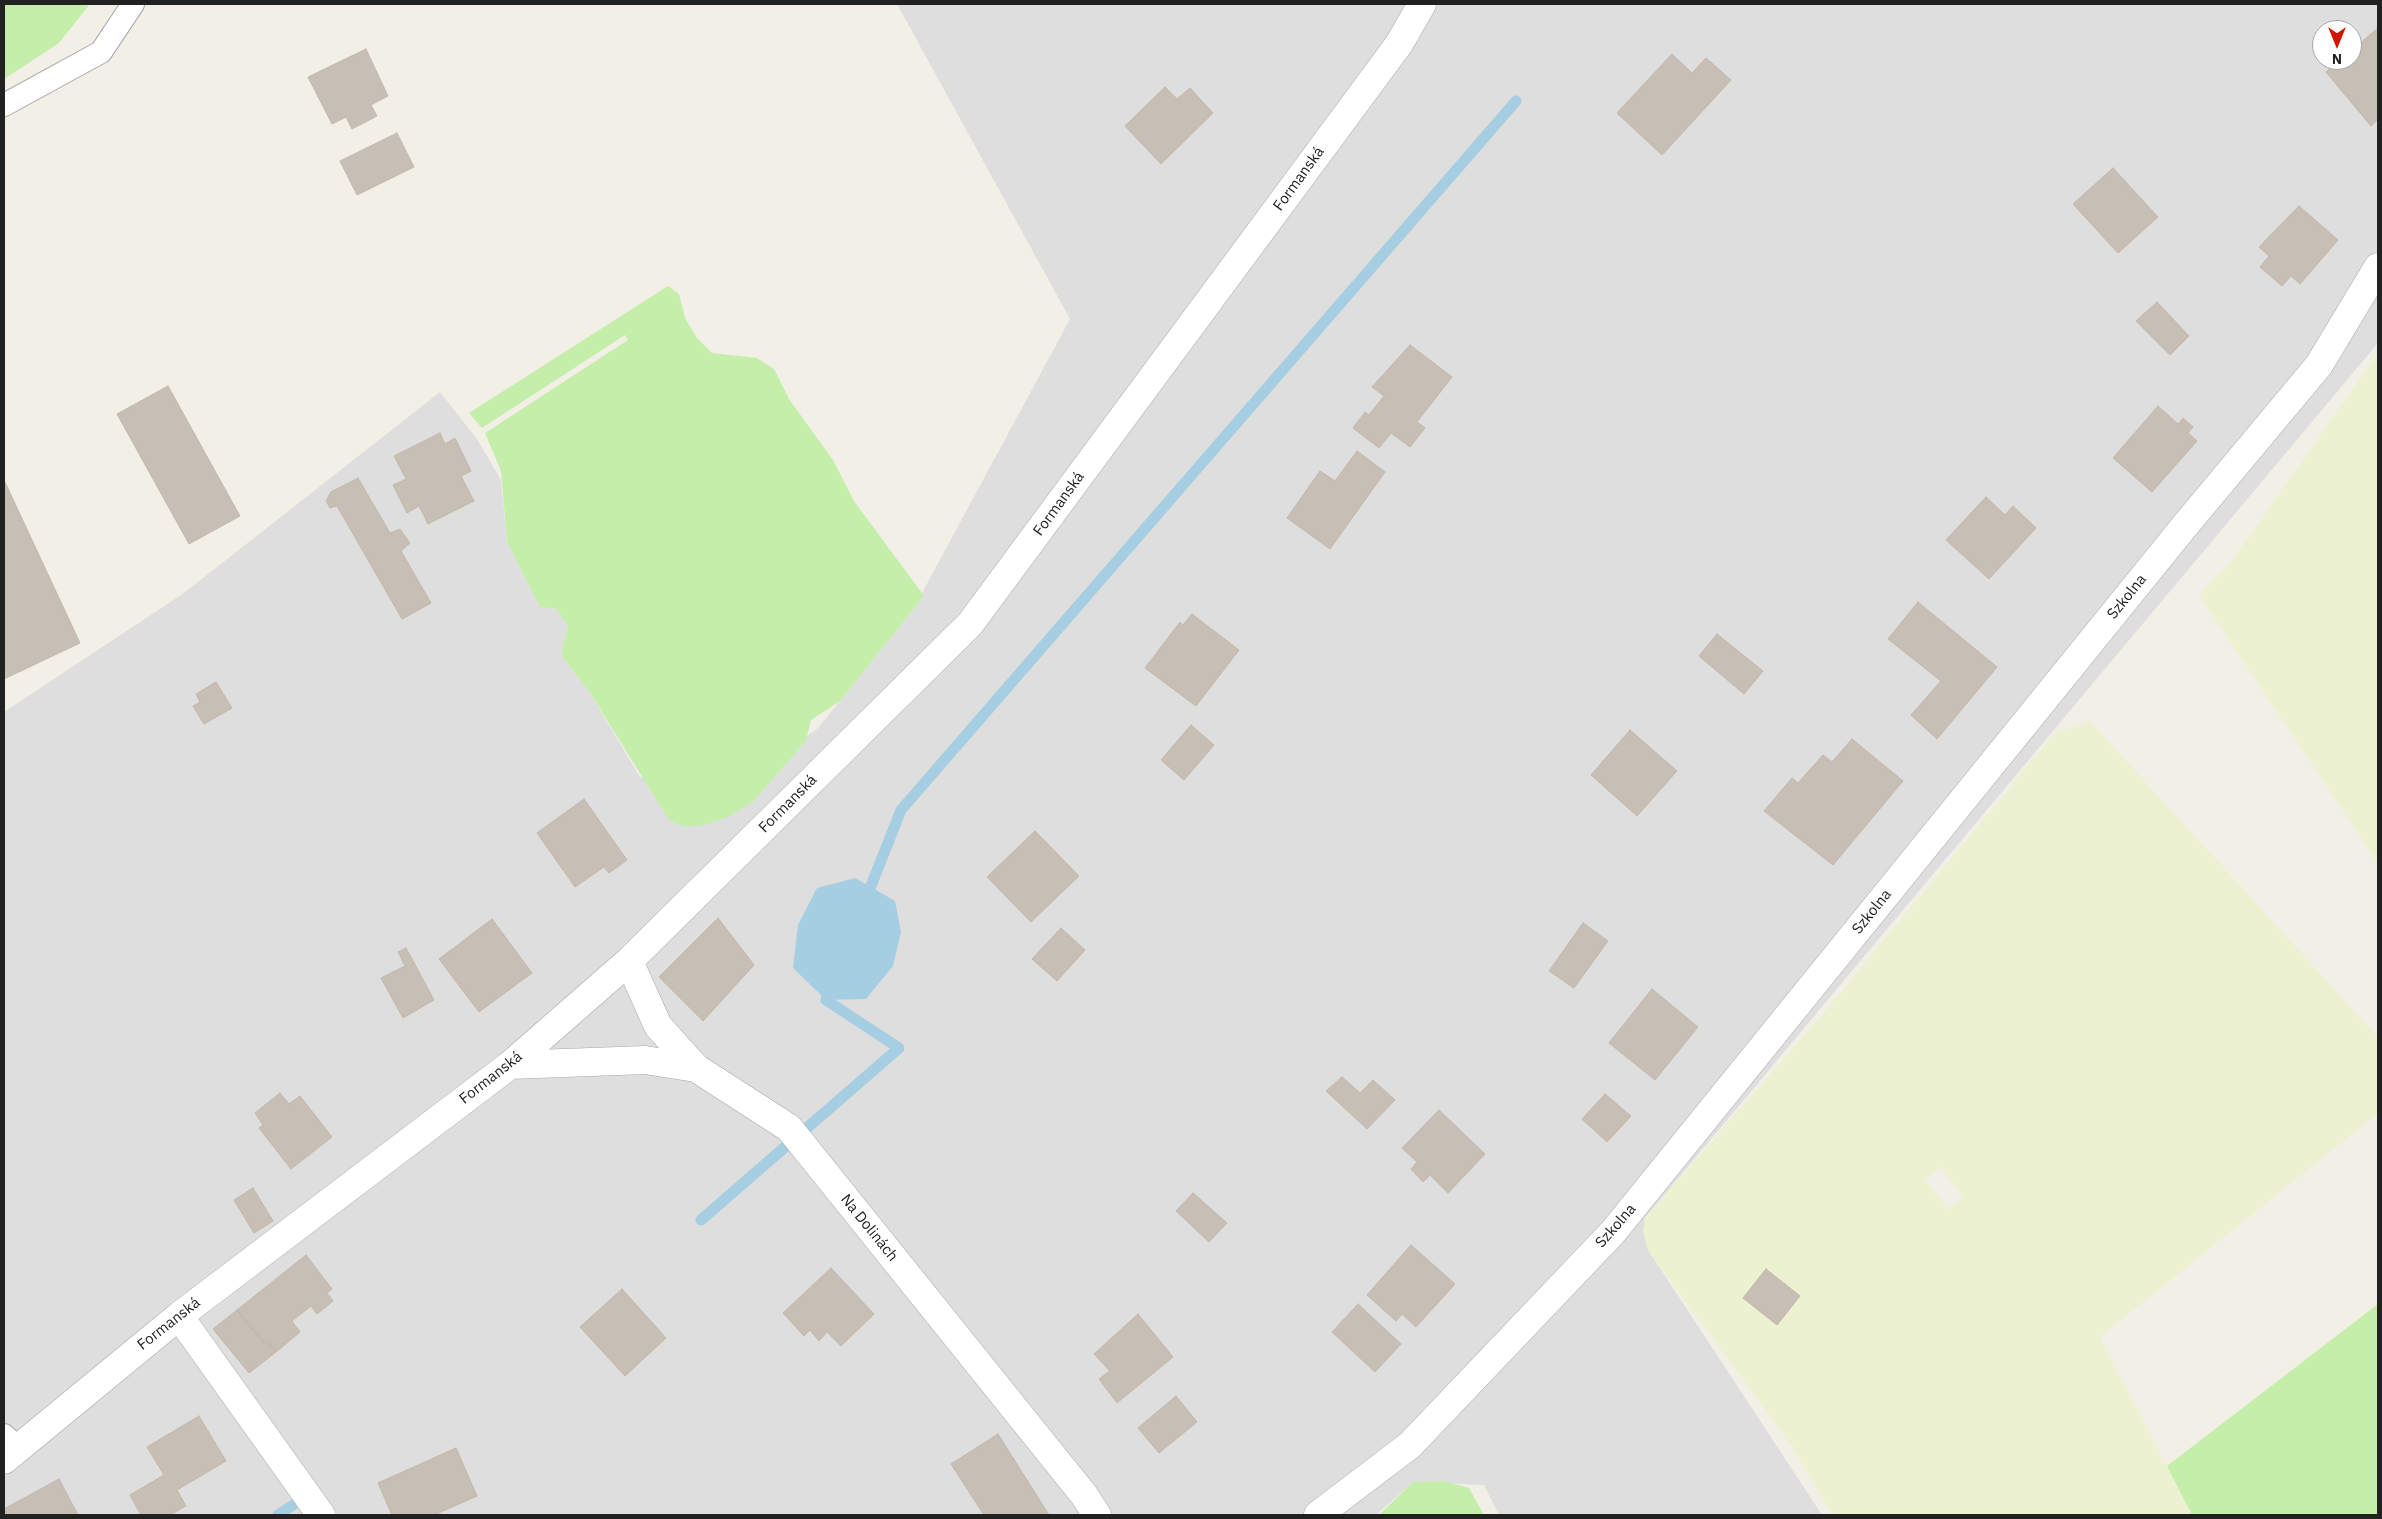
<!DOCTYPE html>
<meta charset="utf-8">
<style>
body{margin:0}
#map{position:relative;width:2382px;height:1519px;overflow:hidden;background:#f2efe7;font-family:"IBM Plex Sans",sans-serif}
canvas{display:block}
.frame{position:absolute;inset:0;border:5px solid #212121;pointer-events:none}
.north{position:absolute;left:2312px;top:20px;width:50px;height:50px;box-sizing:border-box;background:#fff;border:1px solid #a6a6a6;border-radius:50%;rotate:180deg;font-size:14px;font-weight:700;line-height:20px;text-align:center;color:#212121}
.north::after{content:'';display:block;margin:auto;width:18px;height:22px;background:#d11500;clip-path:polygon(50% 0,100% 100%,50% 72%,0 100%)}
</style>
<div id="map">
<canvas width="2382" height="1519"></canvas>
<div class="frame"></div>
<div class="north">N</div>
</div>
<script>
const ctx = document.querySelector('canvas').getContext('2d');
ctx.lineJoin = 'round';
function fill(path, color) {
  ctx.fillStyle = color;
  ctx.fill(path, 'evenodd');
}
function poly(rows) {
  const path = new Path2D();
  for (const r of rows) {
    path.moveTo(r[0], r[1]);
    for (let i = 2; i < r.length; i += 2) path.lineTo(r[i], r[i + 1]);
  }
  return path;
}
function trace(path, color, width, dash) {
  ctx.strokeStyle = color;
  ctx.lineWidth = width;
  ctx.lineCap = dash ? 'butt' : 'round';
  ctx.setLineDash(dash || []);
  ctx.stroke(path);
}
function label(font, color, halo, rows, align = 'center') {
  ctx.font = font + ' "IBM Plex Sans",sans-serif';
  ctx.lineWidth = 4;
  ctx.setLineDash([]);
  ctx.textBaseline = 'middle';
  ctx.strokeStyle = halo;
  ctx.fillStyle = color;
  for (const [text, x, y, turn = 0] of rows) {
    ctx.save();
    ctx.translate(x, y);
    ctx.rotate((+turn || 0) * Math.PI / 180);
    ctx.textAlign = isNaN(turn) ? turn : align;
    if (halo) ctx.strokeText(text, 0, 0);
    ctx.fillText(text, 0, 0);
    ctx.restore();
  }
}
fill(poly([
 [897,4,2378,4,2378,343,1645,1218,1648,1250,1822,1515,1499,1515,1484,1485,1413,1482,1376,1515,4,1515,4,712,184,593,440,392,477,439,501,480,507,542,540,607,557,609,568,626,561,655,590,693,640,777,753,802,806,741,806,737,818,728,840,701,924,596,922,593,1070,319],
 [2322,30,2352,30,2352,60,2322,60]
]), '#dfdede');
fill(poly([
 [2378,353,2378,863,2199,595,2232,561],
 [2090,721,2378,1037,2378,1113,2100,1337,2192,1515,1832,1515,1792,1446,1648,1250,1643,1231,1645,1218,1828,1008,2055,733],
 [1940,1167,1963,1197,1949,1209,1925,1180]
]), '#ecf1d1');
fill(poly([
 [4,4,90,4,59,43,4,79],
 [668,286,679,294,685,318,697,338,712,353,757,358,774,369,789,399,833,460,854,501,924,596,840,701,811,720,806,741,753,802,728,817,703,825,686,827,669,820,590,693,561,655,568,626,557,609,540,607,507,542,501,471,485,433,628,340,625,335,482,428,469,413],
 [2378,1304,2378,1515,2192,1515,2167,1466],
 [1444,1481,1469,1488,1484,1515,1379,1515,1413,1482]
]), '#c5eeaa');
fill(poly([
 [855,878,895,901,901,932,893,966,866,999,826,1000,793,968,798,925,817,888]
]), '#a5cee2');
trace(poly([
 [865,901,901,810,1516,101],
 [701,1220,899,1048,826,1000,831,985],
 [278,1515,293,1505]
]), '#a5cee2', 11);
const building = poly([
 [2378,28,2378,119,2371,126,2326,72,2340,60,2352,60,2352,50,2378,28],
 [366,49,388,96,371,105,377,116,352,129,346,117,332,124,308,77,366,49],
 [1672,54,1692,73,1706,58,1731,80,1662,155,1617,113,1672,54],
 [1165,87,1177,99,1190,88,1213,113,1161,164,1125,126,1165,87],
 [397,133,414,167,357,195,340,161,397,133],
 [2113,168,2158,217,2118,253,2073,204,2113,168],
 [2299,206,2338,240,2300,284,2291,276,2282,286,2260,267,2269,256,2259,247,2299,206],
 [2157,302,2189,336,2170,355,2136,321,2157,302],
 [1410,345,1452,377,1417,422,1425,428,1410,447,1391,433,1379,448,1353,428,1365,412,1369,415,1384,396,1372,387,1410,345],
 [168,386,240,516,189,544,117,414,168,386],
 [2158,406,2178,424,2183,418,2193,427,2188,433,2197,441,2152,492,2113,458,2158,406],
 [440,433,445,444,455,438,471,471,461,476,474,501,428,524,419,506,407,513,393,485,406,479,394,456,440,433],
 [1357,451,1385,472,1330,549,1287,518,1320,471,1335,481,1357,451],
 [358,478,390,533,400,529,410,543,401,551,431,603,402,619,337,506,330,508,326,501,331,492,358,478],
 [4,480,80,643,4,679,4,480],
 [1986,497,2005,515,2013,506,2036,528,1989,579,1946,540,1986,497],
 [1918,602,1997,667,1937,739,1911,715,1941,681,1888,639,1918,602],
 [1192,614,1239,650,1196,706,1145,668,1180,622,1183,625,1192,614],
 [1717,634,1763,671,1744,694,1699,656,1717,634],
 [216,682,232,708,204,724,193,706,200,702,196,694,216,682],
 [1191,725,1214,745,1184,780,1161,760,1191,725],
 [1630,730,1677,771,1637,816,1591,775,1630,730],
 [1852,739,1903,781,1833,865,1764,811,1792,778,1798,783,1823,755,1832,762,1852,739],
 [584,799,627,860,609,873,604,867,575,887,537,833,584,799],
 [1035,831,1079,876,1031,922,987,877,1035,831],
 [718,918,754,965,703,1021,659,977,718,918],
 [492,919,532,973,479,1012,439,959,492,919],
 [1583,923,1608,941,1574,988,1549,971,1583,923],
 [1061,928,1085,950,1057,981,1032,959,1061,928],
 [406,948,434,1000,403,1018,381,978,405,966,398,952,406,948],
 [1652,989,1698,1027,1655,1080,1609,1043,1652,989],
 [1342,1077,1360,1093,1373,1080,1395,1100,1367,1129,1326,1091,1342,1077],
 [280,1093,289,1104,300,1096,332,1137,291,1169,259,1128,263,1125,255,1113,280,1093],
 [1605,1094,1631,1116,1607,1142,1582,1119,1605,1094],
 [1439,1110,1485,1154,1448,1193,1430,1175,1423,1182,1411,1169,1417,1162,1402,1148,1439,1110],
 [253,1188,273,1221,254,1233,234,1200,253,1188],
 [1193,1193,1227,1223,1209,1242,1176,1211,1193,1193],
 [1411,1245,1455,1284,1416,1327,1402,1314,1396,1321,1367,1295,1411,1245],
 [306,1255,332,1289,327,1293,333,1301,317,1314,311,1306,292,1321,300,1332,276,1352,267,1341,264,1343,237,1310,306,1255],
 [831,1268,874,1314,841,1346,827,1332,819,1341,810,1330,804,1336,783,1313,831,1268],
 [1766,1269,1800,1296,1777,1325,1743,1298,1766,1269],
 [622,1289,666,1338,625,1376,580,1327,622,1289],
 [1358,1304,1401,1344,1375,1372,1332,1332,1358,1304],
 [237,1310,264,1343,267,1341,276,1352,249,1373,213,1329,237,1310],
 [1138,1314,1173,1357,1117,1403,1099,1379,1110,1371,1094,1354,1138,1314],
 [1176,1396,1197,1422,1159,1453,1138,1428,1176,1396],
 [199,1416,226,1461,177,1490,186,1506,170,1515,141,1515,130,1495,164,1475,147,1447,199,1416],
 [998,1434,1049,1515,984,1515,951,1464,998,1434],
 [456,1448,477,1496,434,1515,392,1515,378,1483,456,1448],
 [59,1479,78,1515,4,1515,4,1509,59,1479]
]);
fill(building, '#c7beb6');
trace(building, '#c4b7a8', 1);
const service = poly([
 [4,105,101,52,133,4],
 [4,1435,18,1448]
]);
const minor = poly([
 [629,961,658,1026,696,1068,789,1128,1084,1495,1097,1515],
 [510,1065,645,1060,696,1068],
 [179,1316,321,1515],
 [4,1460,179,1316,510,1065,629,961,970,624,1399,44,1422,4],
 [1318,1515,1410,1445,1613,1232,2183,528,2319,365,2378,267]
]);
trace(service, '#a8a8a8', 24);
trace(minor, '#a8a8a8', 29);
trace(service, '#fff', 22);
trace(minor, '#fff', 28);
label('15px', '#212121', '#fff', [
 ["Formanská",1299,179,-54],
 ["Formanská",1059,504,-54],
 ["Szkolna",2127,597,-51],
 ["Formanská",788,804,-45],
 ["Szkolna",1872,912,-51],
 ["Formanská",491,1078,-38],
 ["Szkolna",1616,1226,-49],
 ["Na Dolinách",869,1228,51],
 ["Formanská",169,1324,-38]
]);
</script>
